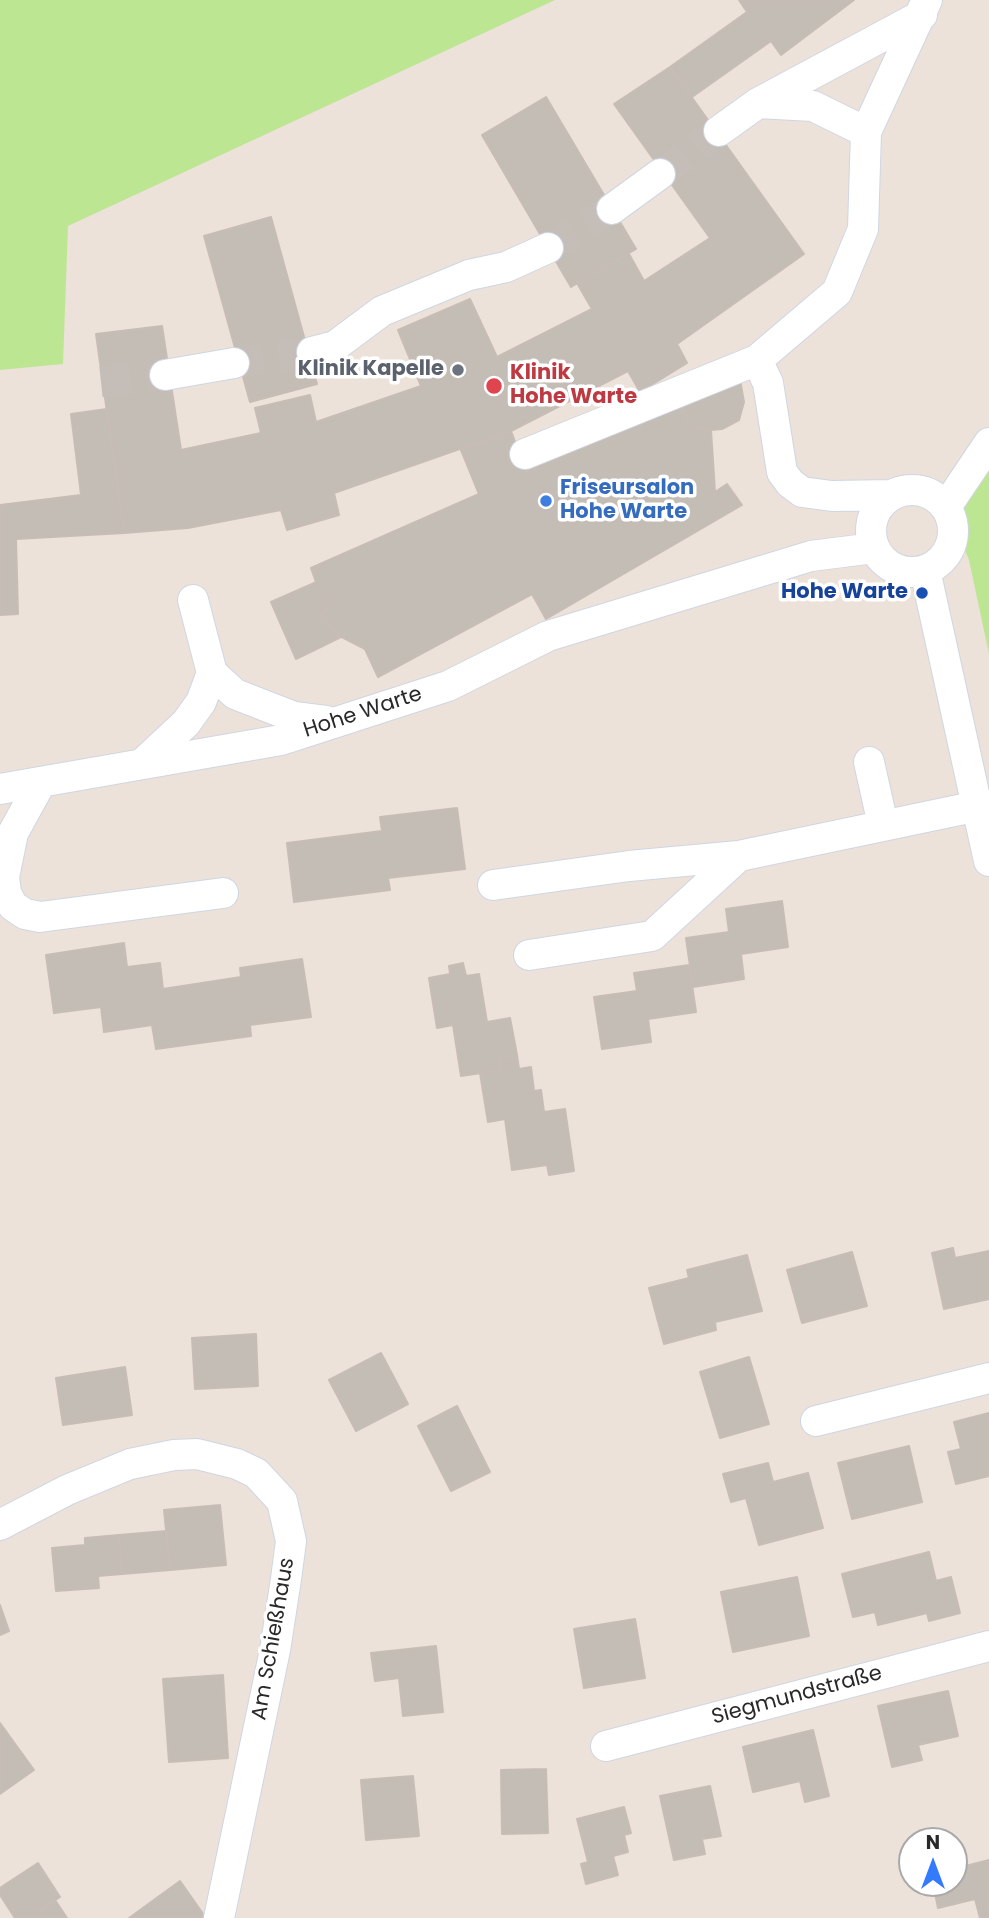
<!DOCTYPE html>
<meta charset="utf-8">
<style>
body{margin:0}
#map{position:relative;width:989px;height:1918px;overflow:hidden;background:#ece2da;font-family:Poppins,sans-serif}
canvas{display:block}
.north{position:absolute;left:898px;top:1827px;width:70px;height:70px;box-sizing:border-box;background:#fff;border:2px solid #a9a9a9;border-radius:50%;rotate:0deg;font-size:19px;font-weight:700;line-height:28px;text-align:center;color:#292929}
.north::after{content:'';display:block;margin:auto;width:24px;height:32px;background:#347aff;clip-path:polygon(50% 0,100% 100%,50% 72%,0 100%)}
</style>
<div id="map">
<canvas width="989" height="1918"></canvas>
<div class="north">N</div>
</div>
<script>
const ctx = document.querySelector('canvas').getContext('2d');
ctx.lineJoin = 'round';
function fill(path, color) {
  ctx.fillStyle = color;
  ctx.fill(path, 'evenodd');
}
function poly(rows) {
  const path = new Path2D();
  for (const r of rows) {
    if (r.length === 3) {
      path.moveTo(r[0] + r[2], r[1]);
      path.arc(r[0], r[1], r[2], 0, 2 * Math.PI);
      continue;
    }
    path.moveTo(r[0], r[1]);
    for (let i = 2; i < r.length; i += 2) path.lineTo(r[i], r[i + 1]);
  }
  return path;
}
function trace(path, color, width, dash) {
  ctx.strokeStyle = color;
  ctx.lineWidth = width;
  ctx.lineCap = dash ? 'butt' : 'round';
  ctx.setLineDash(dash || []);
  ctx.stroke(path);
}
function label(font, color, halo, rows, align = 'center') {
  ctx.font = font + ' Poppins,sans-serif';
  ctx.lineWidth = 7;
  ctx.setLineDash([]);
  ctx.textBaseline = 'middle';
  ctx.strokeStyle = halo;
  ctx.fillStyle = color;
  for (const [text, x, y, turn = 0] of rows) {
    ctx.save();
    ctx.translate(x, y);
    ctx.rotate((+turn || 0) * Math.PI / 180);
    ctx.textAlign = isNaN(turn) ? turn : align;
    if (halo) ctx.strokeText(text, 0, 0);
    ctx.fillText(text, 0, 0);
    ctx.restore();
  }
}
fill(poly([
 [0,0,555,0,68,226,63,364,0,370],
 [989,455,989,654,969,560,950,514]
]), '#bde693');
const building = poly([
 [739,0,854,0,781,55,771,41,692,97,670,67,747,12,739,0],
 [670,67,804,254,677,344,687,363,640,392,628,371,511,431,334,493,339,515,287,530,281,510,188,528,124,533,96,334,162,326,181,450,261,433,255,408,310,395,316,422,421,386,398,330,470,299,497,357,592,309,577,283,629,254,644,281,710,238,614,104,670,67],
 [546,97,636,249,571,287,482,135,546,97],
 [271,217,317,384,250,402,204,236,271,217],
 [740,380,744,402,739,420,722,429,711,430,698,428,687,421,681,407,740,380],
 [681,407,687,421,698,428,711,430,715,492,727,484,742,505,546,619,532,594,378,677,365,649,336,634,320,613,330,608,312,584,316,582,311,568,479,494,461,450,511,431,526,471,681,407],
 [107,409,124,533,16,539,18,614,0,615,0,505,81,495,71,414,107,409],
 [312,584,330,608,320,613,341,637,296,659,271,602,312,584],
 [457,808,465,869,388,878,390,890,294,902,287,843,382,831,380,817,457,808],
 [782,901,788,947,741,954,744,979,693,987,686,938,729,932,726,909,782,901],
 [124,943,127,967,160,963,163,989,241,977,240,968,302,959,311,1017,250,1025,251,1036,156,1049,152,1025,104,1032,101,1007,54,1013,46,955,124,943],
 [463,963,466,976,479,974,487,1022,510,1018,517,1055,499,1058,501,1070,461,1076,453,1025,437,1028,429,978,450,974,449,966,463,963],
 [689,965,696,1012,648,1019,651,1042,602,1049,594,997,637,991,634,973,689,965],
 [517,1055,519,1069,531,1067,534,1091,541,1090,544,1112,565,1109,574,1171,549,1175,547,1165,512,1170,505,1119,488,1122,480,1073,501,1070,499,1058,517,1055],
 [953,1248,955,1258,989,1251,989,1299,944,1309,932,1253,953,1248],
 [852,1252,867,1306,802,1323,787,1270,852,1252],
 [747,1255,762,1311,715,1322,716,1330,664,1344,649,1288,689,1278,687,1270,747,1255],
 [256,1334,258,1386,195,1389,192,1338,256,1334],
 [381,1353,408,1404,356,1431,329,1380,381,1353],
 [749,1357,769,1424,720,1438,700,1372,749,1357],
 [125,1367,132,1415,63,1425,56,1378,125,1367],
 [457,1406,490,1472,451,1491,418,1426,457,1406],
 [989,1413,989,1476,956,1484,948,1452,961,1449,954,1422,989,1413],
 [909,1446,922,1502,852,1519,838,1463,909,1446],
 [768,1463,773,1482,808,1473,823,1528,759,1545,746,1498,731,1502,723,1474,768,1463],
 [220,1505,226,1565,170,1570,164,1510,220,1505],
 [167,1531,170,1570,122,1574,119,1535,167,1531],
 [119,1535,122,1574,98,1576,99,1588,56,1591,52,1548,85,1545,85,1538,119,1535],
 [929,1552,936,1581,951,1577,960,1613,929,1621,927,1613,878,1625,875,1612,853,1617,842,1574,929,1552],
 [797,1577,809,1636,733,1652,721,1592,797,1577],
 [0,1605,9,1631,0,1635,0,1605],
 [635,1619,645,1678,584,1688,574,1629,635,1619],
 [436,1646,443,1712,403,1716,399,1678,375,1681,371,1653,436,1646],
 [223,1675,228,1758,169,1762,163,1679,223,1675],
 [948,1691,958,1736,918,1745,922,1760,892,1767,878,1706,948,1691],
 [0,1723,34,1770,0,1794,0,1723],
 [813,1730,829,1796,805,1802,800,1781,753,1792,743,1747,813,1730],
 [546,1769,548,1833,502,1834,501,1770,546,1769],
 [413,1776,419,1836,366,1840,361,1780,413,1776],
 [710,1786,721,1836,702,1839,705,1854,674,1860,660,1796,710,1786],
 [624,1807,631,1833,624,1835,628,1852,613,1856,618,1875,586,1884,581,1864,588,1862,577,1819,624,1807],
 [989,1860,989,1918,980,1918,975,1899,938,1908,933,1883,954,1883,954,1869,989,1860],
 [38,1863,60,1897,28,1918,15,1918,0,1895,0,1888,38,1863],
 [180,1881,206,1918,129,1918,180,1881],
 [55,1900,67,1918,28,1918,55,1900]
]);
fill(building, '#c4bdb6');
trace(building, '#c8bdb4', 2);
trace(poly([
 [660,174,719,131],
 [548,248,612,209],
 [234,363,312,352],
 [101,382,165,375]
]), '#c5bdb7', 30, [30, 15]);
const minor = poly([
 [758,103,813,106,866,132],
 [719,131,758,103,922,15],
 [612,209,660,174],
 [312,352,335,346,382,311,469,275,506,267,548,248],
 [165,375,234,363],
 [525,454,757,360],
 [912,531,41],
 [892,495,832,496,802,492,790,483,782,472,768,383,757,360,837,292,863,229,866,132,927,0],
 [946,507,989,443],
 [925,570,989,861],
 [193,600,212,673,235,694,294,717,326,721],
 [869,762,883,825],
 [142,764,186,723,201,702,212,673],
 [41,782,13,833,4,877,6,893,13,906,25,914,40,917,223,893],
 [0,789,281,740,448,686,548,636,811,556,874,548],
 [493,885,629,866,739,856],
 [529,955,652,936,739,856,978,806],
 [816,1421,989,1378],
 [0,1525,67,1490,130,1464,174,1455,197,1454,237,1464,256,1473,282,1501,291,1541,286,1579,275,1650,219,1918],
 [606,1746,989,1646]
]);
trace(minor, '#cfd6e3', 32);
trace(minor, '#fff', 30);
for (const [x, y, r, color] of [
 [458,370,7,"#6b7280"],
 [494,386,9,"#e0444e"],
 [546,501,7,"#3f7fe0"],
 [922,593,7,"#1a4fb4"]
]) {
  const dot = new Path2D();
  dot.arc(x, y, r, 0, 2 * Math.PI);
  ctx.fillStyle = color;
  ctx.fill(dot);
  trace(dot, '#fff', 2.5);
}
label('bold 21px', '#5b616d', '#fff', [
 ["Klinik Kapelle",444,370]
], 'right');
label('bold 21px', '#be3a42', '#fff', [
 ["Klinik",510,374],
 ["Hohe Warte",510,398]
], 'left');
label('bold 21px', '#366cbe', '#fff', [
 ["Friseursalon",560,489],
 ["Hohe Warte",560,513]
], 'left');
label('bold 21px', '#164399', '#fff', [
 ["Hohe Warte",908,593]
], 'right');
label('21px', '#292929', '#fff', [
 ["Hohe Warte",363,713,-18],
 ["Am Schießhaus",274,1639,-80],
 ["Siegmundstraße",797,1696,-15]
]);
</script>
